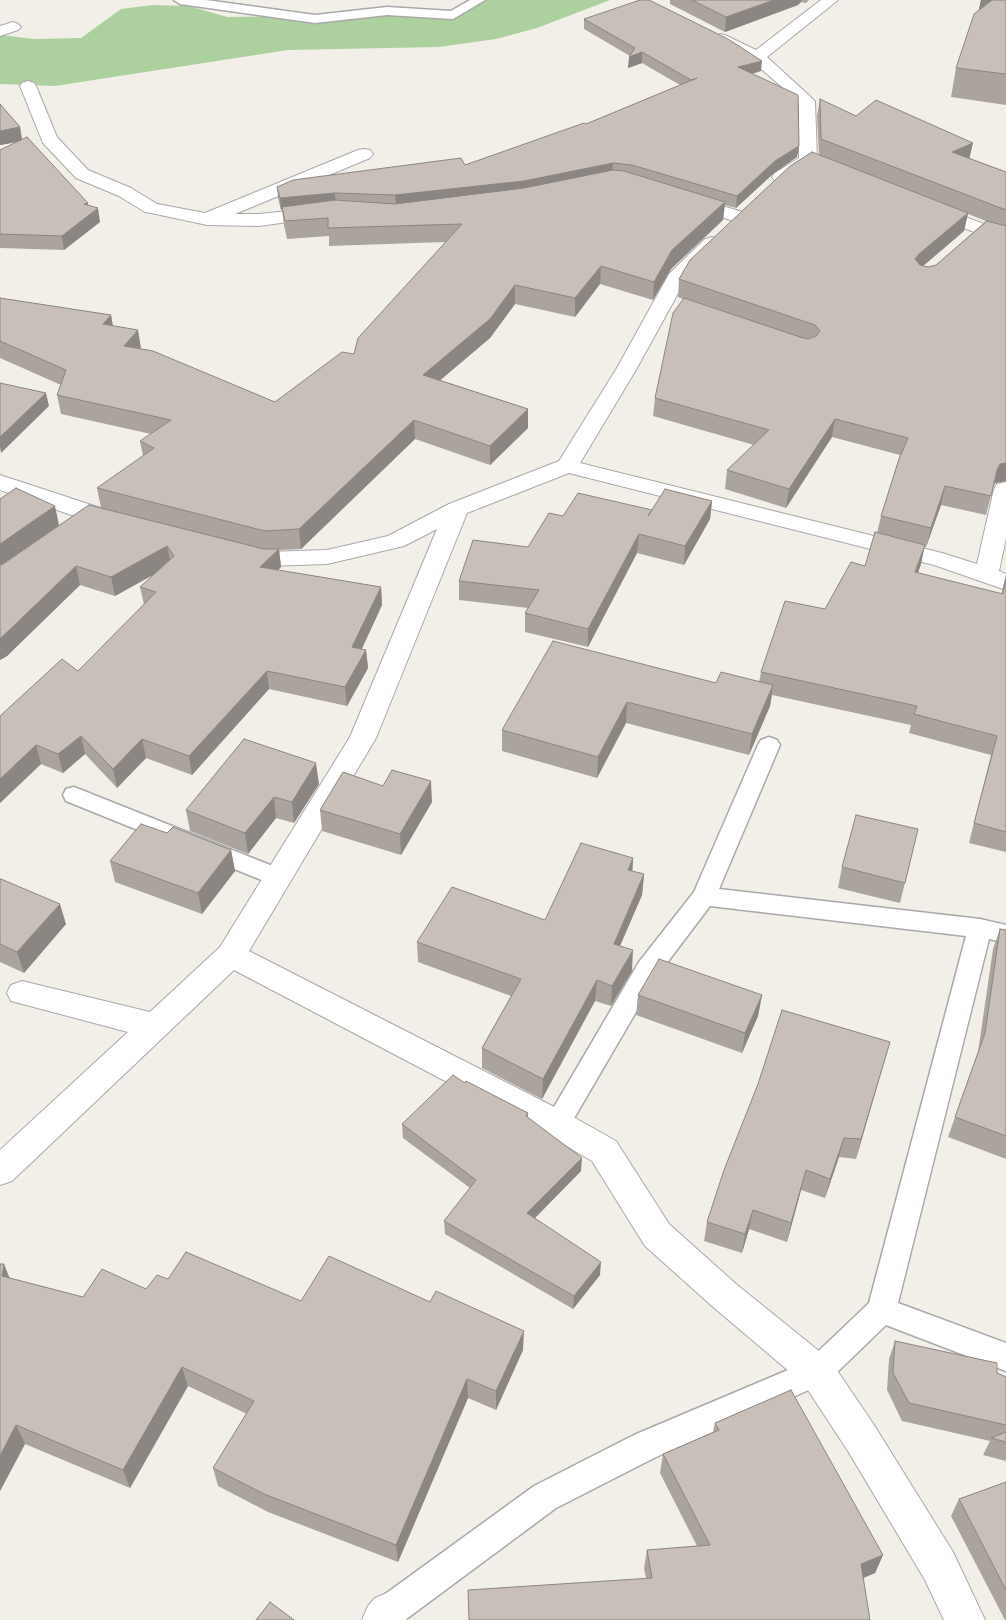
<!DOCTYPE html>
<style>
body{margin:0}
canvas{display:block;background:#f2efe9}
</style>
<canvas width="1006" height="1620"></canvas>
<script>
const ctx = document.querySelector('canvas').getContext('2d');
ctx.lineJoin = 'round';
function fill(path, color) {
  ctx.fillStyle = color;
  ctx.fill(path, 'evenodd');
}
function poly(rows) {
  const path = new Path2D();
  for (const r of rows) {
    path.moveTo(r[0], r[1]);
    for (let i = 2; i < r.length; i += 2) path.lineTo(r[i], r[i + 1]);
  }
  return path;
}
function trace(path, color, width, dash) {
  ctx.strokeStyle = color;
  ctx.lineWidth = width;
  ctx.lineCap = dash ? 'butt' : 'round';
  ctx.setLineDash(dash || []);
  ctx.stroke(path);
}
fill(poly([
 [472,0,610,0,537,28,496,39,439,47,288,50,55,86,0,84,0,35,35,39,81,38,121,9,153,5,189,6,227,17,382,15,445,12]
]), '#add19e');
const service = poly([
 [174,0,206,0,315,15,387,7,451,11,470,0,485,0,453,19,387,15,315,23,180,4,174,0],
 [769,737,777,740,780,745,719,889,980,919,1006,925,1006,943,989,939,898,1303,1006,1343,1006,1371,886,1325,827,1382,656,1457,556,1508,405,1620,376,1620,373,1612,377,1600,534,1486,634,1435,807,1362,869,1303,966,936,710,906,657,976,566,1132,557,1135,548,1132,544,1124,639,962,694,892,758,745,761,740,769,737],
 [74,787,285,871,289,877,285,883,277,886,269,883,66,801,63,795,66,789,74,787]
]);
const minor = poly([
 [821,0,838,0,767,57,815,101,817,160,814,164,787,181,781,182,775,181,772,177,775,173,799,158,799,102,751,60,715,42,713,39,715,36,721,34,727,36,756,50,821,0],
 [13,22,18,24,21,27,18,30,0,36,0,26,13,22],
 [28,81,34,83,36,86,57,137,88,170,131,188,157,204,205,213,358,150,364,149,370,150,373,154,370,158,235,214,259,214,319,208,325,209,328,213,325,217,259,226,207,225,151,213,145,212,119,196,76,178,43,143,20,86,22,83,28,81],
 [689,196,746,213,749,217,746,221,740,223,683,205,680,201,683,197,689,196],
 [930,204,1006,232,1006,244,924,213,921,209,924,205,930,204],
 [712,237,719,239,721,243,687,277,637,368,580,463,942,553,977,564,994,489,997,484,1006,482,1006,538,999,571,1006,574,1006,590,934,565,569,473,467,513,376,738,249,951,568,1114,616,1141,669,1224,736,1284,830,1360,874,1425,953,1552,985,1620,944,1620,925,1580,848,1451,804,1384,712,1306,645,1246,592,1161,546,1134,234,970,12,1181,0,1185,0,1150,128,1032,11,1001,7,993,11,985,22,981,150,1012,220,947,350,737,437,529,404,546,327,564,267,566,236,558,232,553,236,548,244,546,267,552,327,550,388,536,449,504,559,461,617,368,669,274,705,239,712,237],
 [0,475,125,516,129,521,125,526,117,528,83,519,0,490,0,475],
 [389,1592,403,1598,409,1612,406,1620,362,1620,368,1606,375,1598,389,1592]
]);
trace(service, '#a9a9a9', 3);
trace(minor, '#a9a9a9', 2);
fill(service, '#fff');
fill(minor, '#fff');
fill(poly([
 [670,0,809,0,806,3,801,2,798,5,725,32,670,4],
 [981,0,1006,0,1006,105,951,97,956,68,979,10],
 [584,19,761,71,752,74,799,146,797,157,774,173,736,208,725,205,723,220,671,269,653,300,600,284,575,317,515,304,490,338,440,380,528,409,528,428,490,465,415,439,301,549,279,550,281,567,278,570,381,587,382,605,362,649,366,650,368,668,347,706,269,689,192,775,146,758,117,788,85,754,63,773,41,764,0,803,78,671,144,605,140,587,156,573,115,596,80,585,7,656,0,660,0,499,59,525,2,564,89,505,264,549,101,508,97,488,143,456,140,441,151,434,61,414,57,395,61,385,0,358,0,298,111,315,113,326,141,349,275,402,354,354,445,242,329,246,329,236,287,239,284,225,282,210,281,210,278,198,277,187,465,165,586,124,680,85,642,63,628,68,630,56,584,29],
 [820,99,856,116,1006,172,1006,481,995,483,993,488,986,515,941,505,926,547,924,547,921,564,918,573,1001,594,1006,575,1006,852,969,843,991,755,909,733,911,725,772,695,770,706,749,755,626,723,597,778,502,751,502,730,716,683,759,682,761,672,825,609,865,566,877,533,881,516,900,455,832,437,786,508,725,489,727,470,754,445,653,416,655,398,683,299,678,297,679,279,819,155,817,116],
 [968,214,986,221,936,265,928,267,923,266,964,231],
 [0,104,20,127,22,139,88,205,100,222,64,250,0,248,0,150,18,142,0,145],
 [712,501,710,519,684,565,637,553,588,647,525,632,525,613,528,608,459,600,459,581,528,547,563,516,652,510],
 [319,784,294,823,276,818,248,854,190,831,186,810],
 [383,786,432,802,401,855,322,831,320,810],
 [918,829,900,903,838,888,842,867],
 [167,833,231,850,235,871,202,914,115,882,110,861],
 [633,858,632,871,644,874,642,895,620,946,632,971,611,1006,595,1001,542,1099,482,1068,482,1048,511,996,418,962,417,942,545,920],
 [0,880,66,924,24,973,0,962],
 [1000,929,1006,930,1006,1159,948,1137,978,1052,993,949],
 [638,995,762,995,758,1016,742,1053,636,1015],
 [890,1042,856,1159,839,1157,825,1198,801,1190,787,1242,749,1229,742,1253,704,1241,707,1222],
 [465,1083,528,1113,528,1117,581,1171,535,1218,600,1275,573,1309,445,1234,444,1221,470,1188,403,1138,402,1124],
 [0,1264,10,1278,83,1297,146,1289,168,1279,301,1301,523,1350,496,1410,468,1398,398,1562,268,1512,218,1486,213,1468,247,1414,188,1386,130,1488,25,1444,0,1491],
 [895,1341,997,1373,1006,1377,1006,1461,983,1455,990,1441,902,1421,887,1390,889,1359],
 [715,1423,883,1555,875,1573,863,1578,646,1578,644,1568,647,1550,697,1546,660,1473,663,1454,713,1432],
 [1006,1482,1006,1620,1005,1620,951,1516,959,1499]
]), '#aba49e');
fill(poly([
 [774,0,801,0,801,2,798,5,725,32,726,17],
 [981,0,1006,0,978,13],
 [642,52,642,63,628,68,629,57],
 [762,61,761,71,736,78,738,67],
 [20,127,22,141,0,145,0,131],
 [973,143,969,160,952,152],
 [799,146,797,157,774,173,736,208,737,196,775,161],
 [613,163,612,174,524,192,396,206,395,195],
 [335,193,336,204,281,210,280,198],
 [725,202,723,220,671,269,653,300,654,282,672,250],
 [88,203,90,215,98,208,100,222,64,250,62,236,84,204],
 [968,213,964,231,916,272,915,259,919,254],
 [601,266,600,284,575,317,575,298],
 [515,285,515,304,490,338,424,394,423,375],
 [111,315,114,334,103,324],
 [138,330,141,348,124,346],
 [46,393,49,406,1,453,0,447,0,437],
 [528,409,528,428,490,465,490,446],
 [835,419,832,437,786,508,789,489],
 [414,420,415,439,301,549,299,529],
 [1006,463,1006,481,995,483,992,489,997,470,1000,464],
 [945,486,941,505,926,547,931,528],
 [712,501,710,519,684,565,685,546],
 [55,506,59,525,0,566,0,544],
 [639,534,637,553,588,647,588,629],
 [925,545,921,564,911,591,915,572],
 [167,546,171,565,115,596,111,577],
 [279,549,281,567,262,586,260,567],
 [76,566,80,585,7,656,0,660,0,639],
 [381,587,382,605,354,665,352,647],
 [366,650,368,668,347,706,345,687],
 [267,671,269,689,192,775,189,756],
 [773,685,770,706,749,755,752,734],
 [627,702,626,723,597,778,598,757],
 [81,736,85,754,63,773,58,754],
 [142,739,146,758,117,788,113,769],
 [36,745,41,764,0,803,0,779],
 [316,763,319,784,294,823,292,802],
 [431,781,432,802,401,855,400,834],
 [274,797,276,818,248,854,245,833],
 [231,850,235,871,202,914,198,893],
 [633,858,632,879,628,870],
 [644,874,642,895,612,964,614,944],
 [60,904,66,924,24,973,17,952],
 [633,950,632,971,611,1006,612,986],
 [597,980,595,1001,542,1099,543,1079],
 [762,995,758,1016,742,1053,745,1033],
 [890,1042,884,1062,856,1159,861,1139],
 [844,1138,839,1157,825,1198,830,1179],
 [582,1158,581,1171,527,1226,527,1213],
 [806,1170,801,1190,787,1242,791,1223],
 [753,1210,749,1229,742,1253,745,1234],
 [601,1262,600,1275,573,1309,574,1296],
 [4,1264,12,1284,2,1276],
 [524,1331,523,1350,496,1410,496,1391],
 [182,1367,188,1386,130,1488,123,1470],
 [467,1379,468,1398,398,1562,396,1545],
 [16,1425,25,1444,0,1491,0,1456],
 [883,1555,875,1573,854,1582,861,1564]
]), '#8b8681');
const building = poly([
 [640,0,649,0,728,39,762,61,738,67,798,95,799,146,775,161,737,196,632,165,613,163,524,181,395,195,335,193,280,198,277,187,293,180,461,158,465,165,584,123,586,124,697,78,691,80,642,52,629,57,635,48,584,19,640,0],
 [692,0,774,0,726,17,692,0],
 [992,0,1006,0,1006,74,956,68,974,14,992,0],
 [820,99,856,116,876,100,973,143,952,152,1006,172,1006,210,821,139,820,99],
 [0,104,20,127,0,131,0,104],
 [27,137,88,203,84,204,98,208,62,236,0,234,0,150,27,137],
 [812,152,968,213,919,254,915,259,920,265,928,267,936,265,987,221,1006,226,1006,463,1000,464,997,470,991,496,945,486,931,528,881,516,899,459,908,438,835,419,789,489,727,470,769,430,655,398,673,313,684,298,800,337,808,339,816,336,820,331,815,325,679,279,690,260,790,166,812,152],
 [613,170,624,171,725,202,672,250,654,282,601,266,575,298,515,285,490,319,423,375,528,409,490,446,414,420,299,529,265,531,97,488,154,448,140,441,171,420,57,395,66,370,0,341,0,298,111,315,103,324,138,330,124,346,153,351,275,402,342,352,354,354,358,338,462,224,328,228,328,218,285,221,282,207,335,200,395,204,524,188,613,170],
 [0,383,46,393,0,437,0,383],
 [16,488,55,506,0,544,0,499,16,488],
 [665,489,712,501,685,546,639,534,588,629,525,613,539,590,459,581,473,540,528,547,549,513,563,516,578,493,652,510,648,516,665,489],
 [89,505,264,549,279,549,260,567,381,587,352,647,366,650,345,687,267,671,189,756,142,739,113,769,81,736,58,754,36,745,0,779,0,716,62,659,78,671,156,592,140,587,174,556,167,546,111,577,76,566,0,639,0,565,3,564,89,505],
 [875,532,925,545,915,572,1003,594,1006,577,1006,832,974,823,997,736,914,714,917,706,761,672,785,601,825,609,851,562,865,566,875,532],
 [553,641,716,683,721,672,773,685,752,734,627,702,598,757,502,730,553,641],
 [244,739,316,763,292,802,274,797,245,833,186,810,244,739],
 [392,770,431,781,400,834,320,810,343,772,383,786,392,770],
 [856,815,918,829,905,883,842,867,856,815],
 [141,824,167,833,173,827,231,850,198,893,110,861,141,824],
 [581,843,633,858,628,870,644,874,614,944,633,950,612,986,597,980,543,1079,482,1048,521,979,417,942,452,887,545,920,581,843],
 [1,879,60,904,17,952,0,944,0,880,1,879],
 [1000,929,1006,930,1006,1136,955,1117,985,1033,1000,929],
 [659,959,762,995,745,1033,638,995,659,959],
 [782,1010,890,1042,861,1139,844,1138,830,1179,806,1170,791,1223,753,1210,745,1234,707,1222,724,1170,758,1084,782,1010],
 [453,1075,465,1083,466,1081,528,1113,526,1116,582,1158,527,1213,601,1262,574,1296,444,1221,476,1180,402,1124,453,1075],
 [186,1252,301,1301,329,1256,430,1302,436,1291,524,1331,496,1391,467,1379,396,1545,264,1494,213,1468,254,1401,182,1367,123,1470,16,1425,0,1456,0,1264,4,1264,2,1276,83,1297,102,1269,146,1289,157,1275,168,1279,186,1252],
 [895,1341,997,1363,997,1373,1006,1377,1006,1425,909,1403,893,1373,895,1341],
 [791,1390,883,1555,861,1564,870,1620,469,1620,468,1590,652,1578,647,1550,710,1545,663,1454,719,1430,715,1423,791,1390],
 [1006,1432,1006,1442,991,1438,1006,1432],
 [1006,1482,1006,1590,959,1499,1006,1482],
 [270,1602,294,1620,256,1620,270,1602]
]);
fill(building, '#c7bfb8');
trace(building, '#8b8681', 1);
</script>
